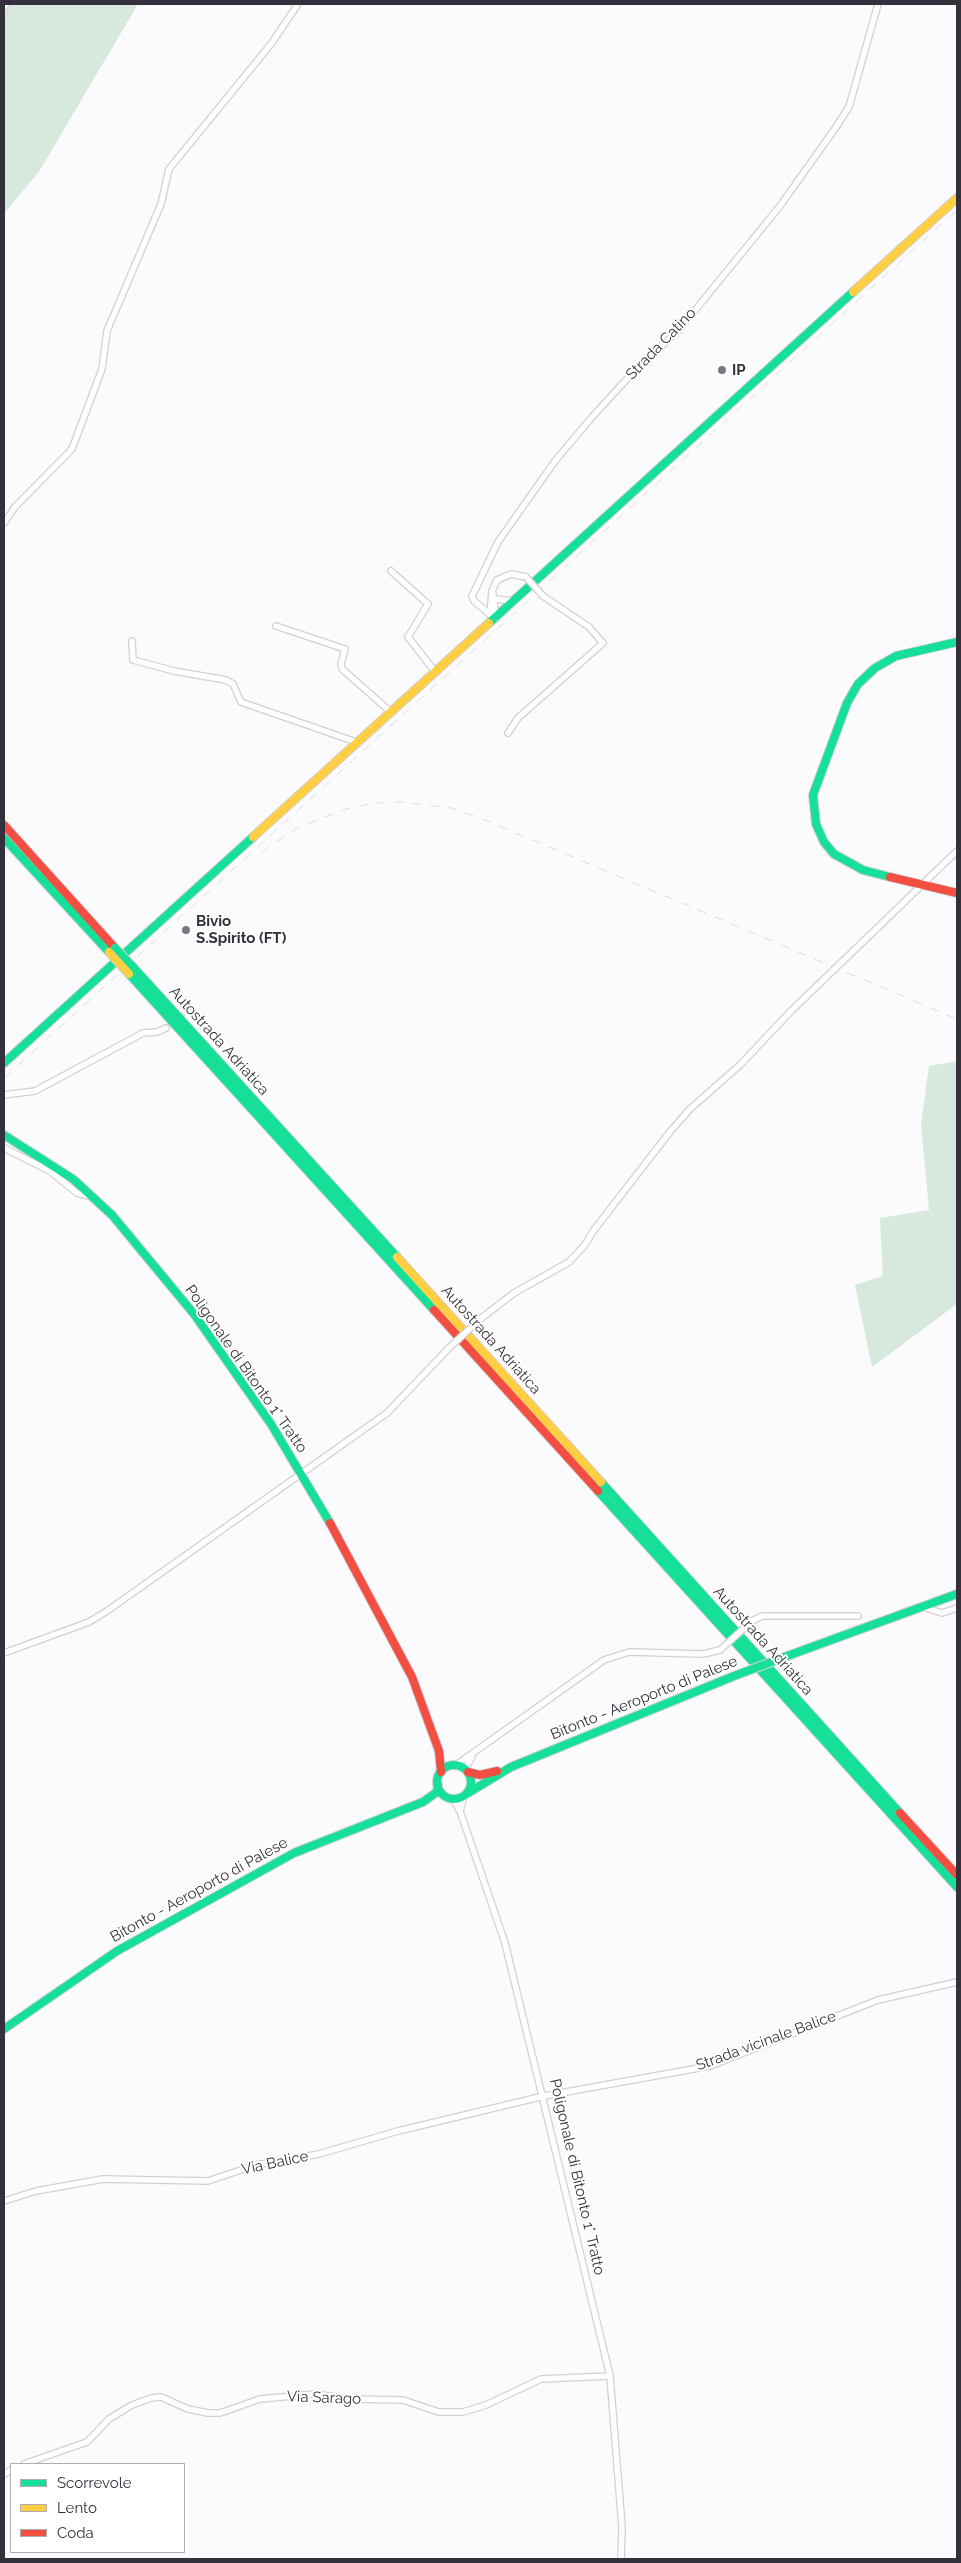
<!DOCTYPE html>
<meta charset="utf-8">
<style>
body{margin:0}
#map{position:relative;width:961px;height:2563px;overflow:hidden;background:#fbfafd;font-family:Raleway,sans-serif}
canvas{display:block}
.frame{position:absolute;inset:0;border:5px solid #34313c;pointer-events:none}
.legend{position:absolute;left:10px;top:2463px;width:175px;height:90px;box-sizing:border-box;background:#fff;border:1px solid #aeadb1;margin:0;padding:6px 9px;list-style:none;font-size:15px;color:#34313c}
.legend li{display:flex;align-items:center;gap:10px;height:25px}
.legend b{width:25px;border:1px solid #aeadb1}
</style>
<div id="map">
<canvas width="961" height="2563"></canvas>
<div class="frame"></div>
<ul class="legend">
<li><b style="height:6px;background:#16e098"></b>Scorrevole</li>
<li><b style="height:6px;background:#ffcf43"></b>Lento</li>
<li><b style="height:6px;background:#f24e42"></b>Coda</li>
</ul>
</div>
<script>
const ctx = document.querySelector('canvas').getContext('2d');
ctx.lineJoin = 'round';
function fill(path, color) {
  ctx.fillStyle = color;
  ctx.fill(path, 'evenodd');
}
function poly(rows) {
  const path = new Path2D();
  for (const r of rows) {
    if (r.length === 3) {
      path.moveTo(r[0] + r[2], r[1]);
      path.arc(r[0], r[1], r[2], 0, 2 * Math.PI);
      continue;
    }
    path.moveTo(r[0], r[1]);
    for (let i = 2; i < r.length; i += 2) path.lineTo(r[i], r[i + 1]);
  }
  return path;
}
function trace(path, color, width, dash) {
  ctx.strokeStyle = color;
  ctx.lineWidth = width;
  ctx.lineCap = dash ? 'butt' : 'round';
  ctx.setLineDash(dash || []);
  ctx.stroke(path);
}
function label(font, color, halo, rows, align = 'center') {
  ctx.font = font + ' Raleway,sans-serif';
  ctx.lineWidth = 4;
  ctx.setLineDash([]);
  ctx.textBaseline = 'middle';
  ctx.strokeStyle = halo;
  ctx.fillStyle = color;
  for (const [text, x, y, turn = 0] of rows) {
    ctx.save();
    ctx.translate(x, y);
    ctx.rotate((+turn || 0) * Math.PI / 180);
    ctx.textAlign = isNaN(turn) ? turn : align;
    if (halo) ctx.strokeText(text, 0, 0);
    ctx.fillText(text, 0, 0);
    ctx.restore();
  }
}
fill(poly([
 [9,4,138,4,40,170,4,214,4,11],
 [957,1061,957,1304,872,1367,855,1285,883,1276,880,1218,929,1210,921,1125,929,1066]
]), '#d7e8dd');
trace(poly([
 [166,1028,186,1012]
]), '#d3d2d6', 5.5, [5.5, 3]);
const street = poly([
 [4,7,6,4],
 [4,523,15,507,72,449,102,369,107,331,161,204,169,169,271,44,298,4],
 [391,571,428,604,408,637,436,673],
 [493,594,496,619],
 [495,599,513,601],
 [490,615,492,591,497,580,511,574,526,577],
 [496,619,474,601,472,596,498,542,555,461,593,416,638,367,679,330,780,206,834,130,849,107,878,4],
 [276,626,345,649,341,664,342,669,392,713],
 [132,641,133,660,174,671,226,680,233,684,241,702,359,743],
 [508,733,518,718,603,643,589,627,543,596],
 [898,908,957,851],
 [4,1095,35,1091,143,1033,157,1032,166,1028],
 [4,1148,50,1171,77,1193,93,1197],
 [479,1320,514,1293,569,1262,584,1246,594,1230,669,1133,690,1109,740,1065,792,1010],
 [923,1607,942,1613,957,1608],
 [752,1621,762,1616,858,1616],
 [4,1653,89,1622,107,1611,387,1413,448,1349],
 [456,1765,604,1660,629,1652,703,1654,720,1650],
 [465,1769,472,1757],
 [453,1799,460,1811,505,1943,610,2376,622,2527,621,2559],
 [460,1811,464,1796],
 [4,2201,36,2191,103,2179,208,2181,256,2165,319,2154,398,2131,544,2096,710,2066,878,2000,957,1982],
 [24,2464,87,2442,109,2419,132,2405,151,2398,161,2397,188,2409,208,2413,220,2413,260,2399,315,2394,350,2399,403,2400,439,2412,463,2412,486,2405,541,2379,610,2376],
 [4,2474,11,2470]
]);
const fast = poly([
 [489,623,853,292],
 [4,838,109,952],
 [890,877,863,870,834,854,824,842,816,824,813,795,847,703,858,684,875,668,896,656,957,642],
 [134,968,397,1257],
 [129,974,434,1310],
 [4,1063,253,837],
 [4,1135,73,1179,112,1215,194,1314,271,1424,330,1523],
 [601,1482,900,1813],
 [598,1491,957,1887],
 [790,1655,957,1594],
 [454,1782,17],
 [468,1793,511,1767,734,1676],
 [4,2029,117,1951,294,1853,423,1802,437,1792,438,1785]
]);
const slow = poly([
 [853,292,957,198],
 [253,837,489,623],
 [397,1257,601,1482]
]);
const jam = poly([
 [4,825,115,948],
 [890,877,957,893],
 [434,1310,598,1491],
 [330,1523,412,1677,439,1751,441,1772],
 [468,1772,480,1775,497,1771],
 [900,1813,957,1875]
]);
trace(street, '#d2d0d7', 8);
trace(fast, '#d2d0d7', 10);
trace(slow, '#d2d0d7', 10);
trace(jam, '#d2d0d7', 10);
trace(street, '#fefeff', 5.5);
trace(fast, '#16e098', 8);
trace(slow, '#ffcf43', 8);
trace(jam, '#f24e42', 8);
trace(poly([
 [262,852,297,828,346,809,375,803,401,802,451,808,485,820,957,1019],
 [4,1078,957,210]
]), '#ddddde', 1, [9, 9]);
const streetBridge = poly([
 [526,577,543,596],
 [792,1010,898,908],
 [448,1349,479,1320],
 [720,1650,752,1621]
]);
const fastBridge = poly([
 [115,948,134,968],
 [734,1676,790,1655]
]);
const slowBridge = poly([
 [109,952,129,974]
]);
trace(streetBridge, '#d2d0d7', 8, []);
trace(fastBridge, '#d2d0d7', 10, []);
trace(slowBridge, '#d2d0d7', 10, []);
trace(streetBridge, '#fefeff', 5.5);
trace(fastBridge, '#16e098', 8);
trace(slowBridge, '#ffcf43', 8);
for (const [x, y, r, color] of [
 [722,370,5,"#7a7780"],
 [186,930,5,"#7a7780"]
]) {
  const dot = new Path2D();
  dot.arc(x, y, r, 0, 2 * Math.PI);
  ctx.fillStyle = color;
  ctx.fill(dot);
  trace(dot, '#fff', 2);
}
label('15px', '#34313c', '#fff', [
 ["Strada Catino",661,344,-46],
 ["Autostrada Adriatica",219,1041,48],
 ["Autostrada Adriatica",491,1340,48],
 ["Poligonale di Bitonto 1° Tratto",246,1369,55],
 ["Autostrada Adriatica",763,1641,48],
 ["Bitonto - Aeroporto di Palese",644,1698,-22],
 ["Bitonto - Aeroporto di Palese",199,1890,-29],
 ["Strada vicinale Balice",766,2041,-20],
 ["Via Balice",275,2163,-12],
 ["Poligonale di Bitonto 1° Tratto",577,2177,77],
 ["Via Sarago",324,2398,2]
]);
label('bold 15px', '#34313c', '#fff', [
 ["IP",732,370],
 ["Bivio",196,921],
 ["S.Spirito (FT)",196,938]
], 'left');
</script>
